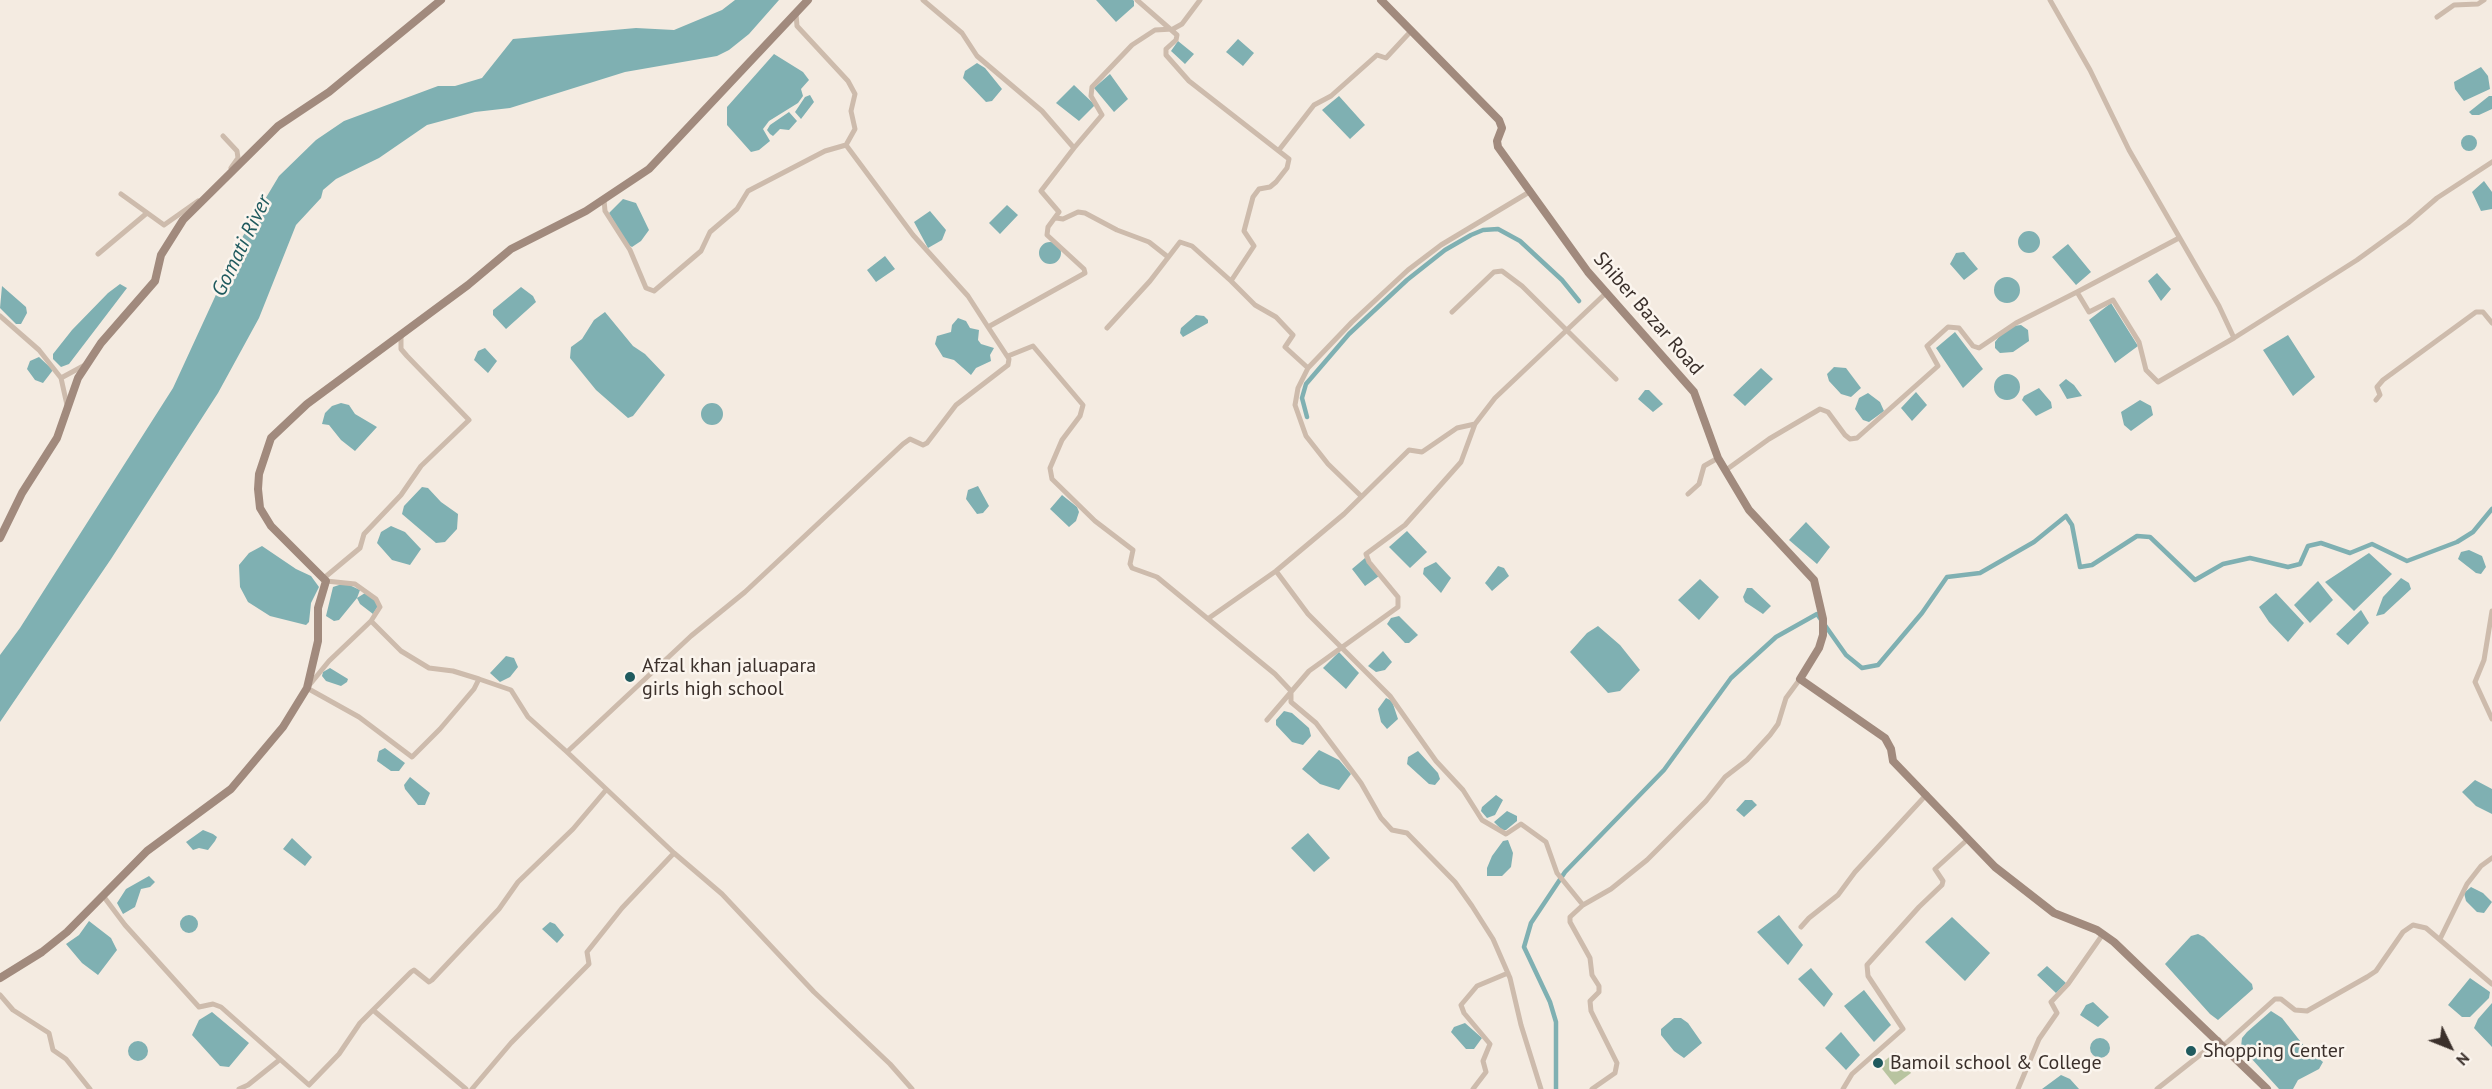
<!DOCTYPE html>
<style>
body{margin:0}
#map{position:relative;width:2492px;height:1089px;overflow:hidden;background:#f4ebe1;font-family:"PT Sans",sans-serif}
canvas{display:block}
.north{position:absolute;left:2420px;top:1017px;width:60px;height:60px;-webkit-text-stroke:4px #fbf5ee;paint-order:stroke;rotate:133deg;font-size:16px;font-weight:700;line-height:24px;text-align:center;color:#3b302b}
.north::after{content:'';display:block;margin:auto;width:21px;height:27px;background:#3b302b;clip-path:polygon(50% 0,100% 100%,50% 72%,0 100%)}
</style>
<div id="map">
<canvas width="2492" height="1089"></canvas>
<div class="north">N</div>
</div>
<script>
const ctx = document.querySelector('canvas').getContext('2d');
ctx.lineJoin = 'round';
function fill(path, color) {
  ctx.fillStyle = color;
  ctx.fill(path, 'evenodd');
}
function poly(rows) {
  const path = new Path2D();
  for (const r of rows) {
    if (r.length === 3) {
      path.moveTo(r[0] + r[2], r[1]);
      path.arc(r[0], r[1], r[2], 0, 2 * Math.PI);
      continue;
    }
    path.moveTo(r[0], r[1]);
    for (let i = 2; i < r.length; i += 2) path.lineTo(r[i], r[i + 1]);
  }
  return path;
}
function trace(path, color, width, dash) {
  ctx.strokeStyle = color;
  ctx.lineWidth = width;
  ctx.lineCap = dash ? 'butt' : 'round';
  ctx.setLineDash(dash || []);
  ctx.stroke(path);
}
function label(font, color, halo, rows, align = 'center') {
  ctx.font = font + ' "PT Sans",sans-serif';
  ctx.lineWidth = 5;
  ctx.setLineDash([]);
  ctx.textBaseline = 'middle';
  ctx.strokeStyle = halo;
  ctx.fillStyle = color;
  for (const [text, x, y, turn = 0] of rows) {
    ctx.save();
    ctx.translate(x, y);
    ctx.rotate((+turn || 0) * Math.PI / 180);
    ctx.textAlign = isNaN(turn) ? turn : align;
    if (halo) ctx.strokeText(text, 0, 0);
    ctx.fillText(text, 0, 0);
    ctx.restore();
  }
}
fill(poly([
 [1896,1052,1911,1073,1895,1085,1879,1065]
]), '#b8c4a0');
fill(poly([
 [735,0,779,0,749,34,729,50,717,56,625,72,510,108,475,112,427,125,379,158,336,179,323,190,321,198,296,225,259,318,218,393,111,559,0,722,0,655,20,628,173,388,243,236,279,176,316,140,344,121,438,86,455,86,482,78,513,39,636,28,674,30,722,10],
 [1096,0,1133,0,1134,1,1134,6,1116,22],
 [1238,39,1254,53,1243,66,1226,52],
 [1178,41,1194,54,1185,64,1171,51],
 [774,54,803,72,809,80,801,89,803,96,798,103,769,121,763,129,770,141,759,150,751,152,727,125,727,107],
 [977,63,985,68,1002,89,992,101,986,102,963,78,965,71],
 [2481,67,2488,76,2490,89,2464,101,2455,89,2454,82],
 [1110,74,1128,99,1114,112,1094,88],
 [1074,85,1095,105,1079,121,1056,103],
 [810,95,814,102,801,119,795,112,805,97],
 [1339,96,1365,125,1350,139,1322,110],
 [2489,96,2492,96,2492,109,2479,115,2472,115,2469,112],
 [789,112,797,121,789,130,780,129,773,136,770,134,767,130,770,125],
 [2469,143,8],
 [2484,181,2492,192,2492,209,2481,211,2472,192],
 [623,199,636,203,649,230,641,241,632,247,627,244,609,213],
 [1007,205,1018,215,1000,234,989,223],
 [930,211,946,230,942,240,928,248,914,222],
 [2029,242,11],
 [1050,253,11],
 [2068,244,2091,272,2076,285,2052,257],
 [1964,252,1978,269,1964,280,1950,264,1956,253],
 [885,256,895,269,876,282,867,270],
 [2157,273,2171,289,2161,301,2148,281],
 [2007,290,13],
 [120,284,127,288,69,364,61,367,53,359,53,354,72,330,108,293],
 [2,286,26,307,27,313,21,324,16,324,0,308],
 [521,287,533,296,536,302,506,329,493,315,493,310],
 [2111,303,2138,346,2115,363,2089,320],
 [605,312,633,346,645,354,665,375,633,416,628,418,596,390,570,358,571,347,582,339,594,320],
 [1196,315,1204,316,1208,320,1208,323,1183,337,1180,333,1181,328],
 [958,318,966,321,970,328,979,330,978,340,981,344,994,348,990,355,991,361,976,368,971,375,954,360,943,357,935,344,937,336,951,332,952,325],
 [2021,325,2028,330,2029,341,2013,352,2000,353,1995,348,1995,342,2002,333,2013,326],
 [1955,332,1983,369,1963,388,1936,348],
 [2288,335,2315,377,2293,396,2263,350],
 [485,348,497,361,488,373,474,360,478,351],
 [39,357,53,370,43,383,35,380,27,369,30,361],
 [1834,367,1846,368,1861,388,1851,397,1841,394,1829,381,1827,374],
 [1761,368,1773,379,1745,406,1733,395],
 [2007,387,13],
 [2066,379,2074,385,2082,396,2067,399,2059,385],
 [2039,388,2051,402,2052,408,2036,416,2022,400,2024,396],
 [1645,390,1649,390,1663,404,1653,412,1638,399],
 [1916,392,1927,405,1912,421,1901,408],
 [1868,393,1880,402,1884,411,1869,422,1863,420,1855,409,1859,398],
 [2140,400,2151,406,2153,415,2131,431,2124,425,2121,412],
 [341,403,349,405,355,414,377,427,355,451,341,440,329,425,322,424,325,413,332,406],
 [712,414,11],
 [978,486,989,506,983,513,977,514,966,499,968,490],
 [422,487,428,488,441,502,458,514,457,529,445,542,436,543,402,514,404,506],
 [1062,495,1077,507,1079,512,1076,521,1069,527,1050,509],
 [1806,522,1830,547,1817,564,1789,540],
 [391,526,405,532,421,549,410,565,392,560,377,543,381,532],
 [1407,531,1427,552,1410,568,1389,547],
 [262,546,296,569,311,576,319,587,311,603,309,622,306,625,270,616,248,602,240,587,239,565,249,553],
 [2469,550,2482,556,2486,567,2481,574,2476,573,2458,559,2461,552],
 [2369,553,2392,574,2354,611,2325,582],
 [1365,558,1379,576,1365,586,1352,569],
 [1436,562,1451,578,1441,593,1423,574,1424,568],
 [1498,566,1504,568,1509,576,1492,591,1485,583],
 [2401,578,2409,583,2411,589,2384,614,2376,616,2383,597],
 [1700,579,1719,597,1699,620,1678,600],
 [2318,581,2333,600,2310,623,2294,605],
 [345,583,360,590,357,598,365,593,376,601,378,606,373,614,360,604,357,598,339,620,334,621,326,616,333,587],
 [1747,588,1752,588,1771,606,1763,614,1745,602,1743,597],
 [2276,593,2304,623,2288,642,2269,622,2259,607],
 [2361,610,2369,623,2348,645,2336,634],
 [1399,616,1418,635,1409,643,1405,643,1387,624,1391,618],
 [1598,626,1620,645,1640,670,1620,691,1608,693,1570,652,1587,633],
 [1383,651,1392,662,1385,670,1376,672,1368,666],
 [1339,652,1359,673,1346,689,1323,668],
 [506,656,514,658,518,667,510,677,500,682,490,673],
 [330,668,348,679,347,682,341,686,326,681,322,676,323,672],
 [1386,698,1392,701,1398,719,1387,729,1381,722,1378,709],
 [1284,711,1292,713,1309,728,1311,736,1303,745,1292,742,1276,725,1276,720],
 [385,748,405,763,399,771,391,771,377,761,379,751],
 [1319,750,1339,760,1351,774,1339,790,1320,784,1302,769],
 [1418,751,1438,773,1440,779,1435,785,1429,784,1407,764,1408,757],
 [410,777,430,793,425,805,418,805,405,789,404,785],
 [2475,780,2492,789,2492,814,2476,806,2462,792],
 [1496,795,1503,800,1495,815,1487,818,1481,811,1482,807],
 [1745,800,1752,800,1757,805,1744,817,1736,810],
 [1507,811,1517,816,1517,821,1506,830,1502,830,1494,822],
 [203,830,213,834,217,837,215,841,208,850,199,848,193,850,186,842],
 [1308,833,1330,858,1314,872,1291,848],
 [292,838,312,857,305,866,283,849],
 [1508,840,1513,853,1511,867,1502,876,1487,876,1487,868,1492,856,1503,841],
 [149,876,155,882,150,887,141,889,135,907,123,914,117,903,126,889],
 [2471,887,2483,893,2492,902,2484,913,2477,912,2466,901,2464,893],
 [1779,915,1803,945,1788,965,1757,932],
 [189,924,9],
 [1952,917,1990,953,1965,981,1925,942],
 [89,921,111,938,117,950,98,975,82,963,66,944,79,935],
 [550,922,555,924,564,935,557,943,542,929],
 [2198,934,2204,937,2252,984,2253,989,2218,1020,2210,1014,2165,964,2191,936],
 [2047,966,2066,983,2056,993,2037,975],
 [1811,968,1833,994,1824,1007,1798,979],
 [2470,978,2490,992,2489,998,2470,1017,2462,1017,2448,1005],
 [1864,990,1891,1025,1874,1042,1844,1006],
 [2093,1002,2109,1017,2098,1027,2080,1015,2086,1005],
 [2492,1003,2492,1047,2474,1028,2478,1019],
 [2271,1011,2282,1018,2304,1046,2323,1062,2319,1069,2298,1080,2293,1089,2279,1089,2241,1047,2242,1038,2247,1032],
 [212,1012,249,1043,229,1067,220,1066,192,1035,199,1020],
 [1674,1018,1681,1018,1688,1023,1702,1043,1684,1058,1674,1051,1661,1035,1661,1029],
 [1465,1023,1482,1038,1474,1049,1466,1049,1451,1032,1454,1027],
 [1841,1032,1860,1055,1846,1070,1825,1048],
 [2100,1048,10],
 [138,1051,10],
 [2061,1075,2070,1079,2079,1089,2042,1089]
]), '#7fb0b2');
trace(poly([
 [1307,417,1302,398,1306,384,1349,334,1407,280,1445,250,1471,235,1483,230,1498,229,1520,241,1562,280,1579,301],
 [1556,1089,1556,1022,1550,1002,1524,947,1531,923,1565,872,1664,770,1731,678,1776,637,1817,614,1846,655,1862,668,1878,665,1922,613,1947,577,1980,573,2034,542,2066,516,2072,525,2080,567,2092,565,2137,536,2150,537,2195,580,2223,564,2250,558,2288,567,2300,564,2308,546,2321,543,2350,553,2372,544,2407,561,2457,542,2473,532,2492,509]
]), '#7fb0b2', 4.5);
trace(poly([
 [1137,0,1177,35,1176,40,1166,49,1166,55,1189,81,1289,159,1287,168,1276,182,1270,187,1259,189,1253,197,1244,231,1254,246,1231,281,1255,305,1276,317,1293,335,1285,347,1308,368],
 [2050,0,2090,70,2129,150,2219,306,2234,338,2357,260,2408,223,2437,198,2492,162],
 [796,14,797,26,848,81,855,94,851,111,855,129,846,145,913,235,968,296,988,327],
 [2437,17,2454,5,2478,4,2484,0],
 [223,136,237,151,238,158,231,168],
 [1074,148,1102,115,1091,96,1092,87,1132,45,1155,30,1173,29,1182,24,1200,0],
 [1279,150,1314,105,1331,96,1377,55,1386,58,1412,30],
 [121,194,164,225,198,201],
 [604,200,605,211,630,250,646,288,654,291,701,251,710,232,737,209,748,191,825,151,846,145],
 [1056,218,1063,219,1078,212,1085,213,1117,230,1149,242,1168,257],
 [98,254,147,213],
 [2077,292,2179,238],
 [1452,312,1494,272,1502,271,1522,286,1616,379],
 [0,316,39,350,61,378,85,365],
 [1107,328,1150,281,1180,242,1192,246,1231,281],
 [1008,356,1033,346,1083,405,1080,416,1062,440,1050,468,1052,479,1095,521,1133,550,1130,564,1132,568,1157,577,1275,674,1291,691,1291,702,1316,723,1361,783,1381,818,1392,830,1407,833,1455,882,1472,906,1493,939,1510,978,1521,1025,1541,1089],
 [61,378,67,405],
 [2376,400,2380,395,2377,387,2383,380,2476,312,2483,312,2492,323],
 [1726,470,1769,439,1820,409,1828,412,1845,435,1850,439,1857,438,1938,366,1927,346,1948,327,1959,328,1973,346,1979,348,2016,323,2077,292,2089,312,2113,300,2139,342,2146,370,2158,382,2234,338],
 [1688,494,1699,484,1704,466,1718,458],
 [1361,496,1328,464,1306,436,1295,405,1298,388,1308,368,1352,322,1408,270,1441,245,1531,191],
 [1276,571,1308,614,1390,696,1436,761,1463,790,1482,820,1506,834,1521,824,1546,842,1557,873,1583,905,1570,917,1570,922,1590,958,1592,975,1599,986,1599,992,1590,1001,1591,1011,1617,1063,1615,1073,1592,1089],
 [324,578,360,548,364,534,401,495,421,466,469,420,407,356,401,349,401,334],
 [326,581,355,584,376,599,380,607,371,621],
 [2492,611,2484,660,2475,682,2492,719],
 [1209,618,1276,571,1344,514,1409,450,1422,452,1457,428,1475,424,1495,398,1606,293],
 [479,679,474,689,440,729,412,757,359,717,307,688,329,661,371,621,401,651,429,668,453,671,479,679,511,690,528,717,567,752],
 [1267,720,1309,671,1398,607,1398,597,1369,562,1366,554,1405,525,1461,462,1475,424],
 [104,897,125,925,199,1007,213,1004,221,1007,309,1085,339,1054,360,1023,411,972,414,970,429,982,432,980,499,909,518,882,573,829,606,790],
 [1583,905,1611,889,1647,860,1706,801,1725,777,1747,760,1770,735,1778,724,1786,698,1800,679],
 [1801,927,1809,918,1838,895,1855,872,1927,794],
 [2440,939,2467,884,2481,866,2492,858],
 [0,995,13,1010,49,1033,53,1050,66,1059,90,1089],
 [373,1010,466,1089],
 [2224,1045,2275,999,2281,999,2295,1010,2307,1011,2367,977,2376,971,2403,932,2413,925,2426,928,2492,984],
 [239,1089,248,1085,278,1061],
 [472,1089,511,1043,589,964,587,952,622,908,674,853],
 [912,1089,890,1064,814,992,722,894,674,853,567,752,691,636,745,592,903,444,910,439,923,445,927,443,956,405,1008,365,1009,359,988,327,1085,273,1084,269,1047,235,1048,227,1059,212,1041,191,1074,148,1042,111,977,56,962,33,923,0],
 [1473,1089,1486,1072,1483,1061,1490,1044,1464,1013,1461,1005,1477,986,1508,973],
 [1843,1089,1852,1074,1903,1029,1868,976,1867,965,1919,907,1942,885,1943,881,1935,869,1968,839],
 [2018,1089,2039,1039,2057,1013,2051,1002,2068,984,2103,934],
 [2157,1089,2219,1040]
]), '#cdbbac', 5);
trace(poly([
 [1381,0,1499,120,1502,128,1497,141,1498,147,1588,272,1694,392,1718,458,1749,510,1814,580,1823,619,1823,635,1819,648,1800,679,1885,738,1891,749,1893,761,1995,867,2054,913,2097,930,2114,942,2267,1089],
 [0,538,22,493,57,438,78,378,101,343,155,281,161,255,183,220,278,126,329,92,441,0],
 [0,978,42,952,67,932,147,851,231,789,283,727,307,688,318,641,318,608,326,581,271,526,260,508,258,489,259,474,271,438,307,404,468,285,511,249,586,211,649,169,808,0]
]), '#a18a7d', 8);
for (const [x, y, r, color] of [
 [630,677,6,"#1f5a5e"],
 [2191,1051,6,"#1f5a5e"],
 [1878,1063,6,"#1f5a5e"]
]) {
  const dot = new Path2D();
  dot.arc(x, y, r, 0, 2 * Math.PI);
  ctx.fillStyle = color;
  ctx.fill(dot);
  trace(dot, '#fbf5ee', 2);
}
label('20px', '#3b302b', '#fbf5ee', [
 ["Shiber Bazar Road",1648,314,49]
]);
label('20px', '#3b302b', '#fbf5ee', [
 ["Afzal khan jaluapara",642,666],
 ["girls high school",642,689],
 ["Shopping Center",2203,1051],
 ["Bamoil school & College",1890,1063]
], 'left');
label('italic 21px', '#1f5a5e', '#fbf5ee', [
 ["Gomati River",242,246,-64]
]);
</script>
